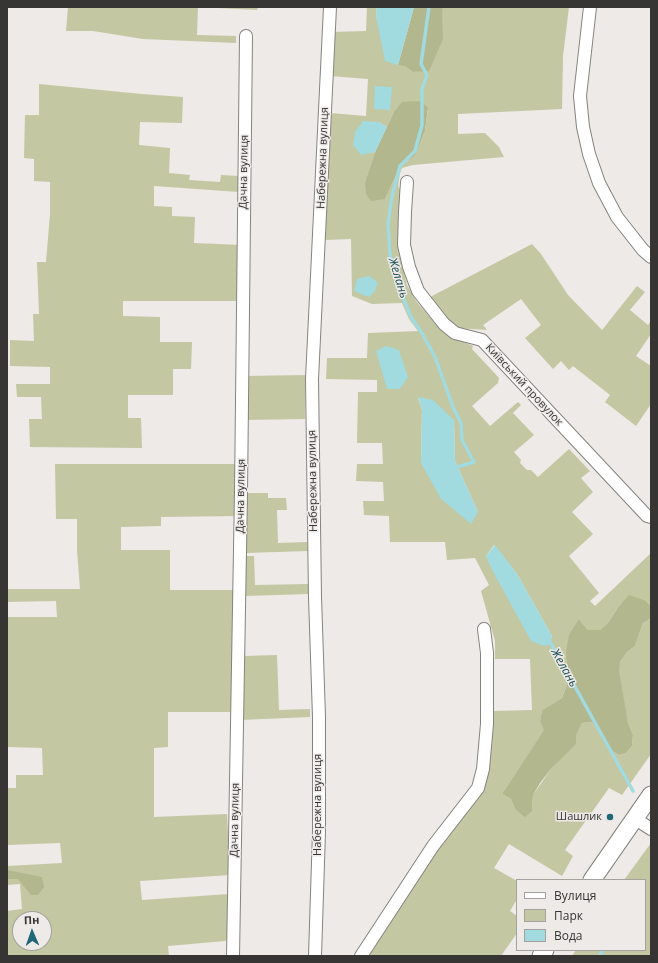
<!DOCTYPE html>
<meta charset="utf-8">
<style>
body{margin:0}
#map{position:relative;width:658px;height:963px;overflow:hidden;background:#edeae7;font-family:"Open Sans",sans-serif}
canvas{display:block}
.frame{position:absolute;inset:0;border:8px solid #363534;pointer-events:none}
.legend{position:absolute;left:516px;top:879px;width:130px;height:72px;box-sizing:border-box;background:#edeae7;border:1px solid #a4a29f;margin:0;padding:5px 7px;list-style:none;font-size:12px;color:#363534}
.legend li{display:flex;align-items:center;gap:8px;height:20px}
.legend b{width:20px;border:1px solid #a4a29f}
.north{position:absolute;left:12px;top:911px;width:40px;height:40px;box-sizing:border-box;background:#edeae7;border:1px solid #a4a29f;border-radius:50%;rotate:358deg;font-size:11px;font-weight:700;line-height:16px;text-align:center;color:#363534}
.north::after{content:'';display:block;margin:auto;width:14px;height:18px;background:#226777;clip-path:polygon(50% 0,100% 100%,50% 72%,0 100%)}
</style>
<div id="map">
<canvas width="658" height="963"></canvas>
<div class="frame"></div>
<ul class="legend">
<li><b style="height:5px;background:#fff"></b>Вулиця</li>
<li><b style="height:11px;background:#c3c7a2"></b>Парк</li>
<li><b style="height:11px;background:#a1dadf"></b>Вода</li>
</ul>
<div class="north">Пн</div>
</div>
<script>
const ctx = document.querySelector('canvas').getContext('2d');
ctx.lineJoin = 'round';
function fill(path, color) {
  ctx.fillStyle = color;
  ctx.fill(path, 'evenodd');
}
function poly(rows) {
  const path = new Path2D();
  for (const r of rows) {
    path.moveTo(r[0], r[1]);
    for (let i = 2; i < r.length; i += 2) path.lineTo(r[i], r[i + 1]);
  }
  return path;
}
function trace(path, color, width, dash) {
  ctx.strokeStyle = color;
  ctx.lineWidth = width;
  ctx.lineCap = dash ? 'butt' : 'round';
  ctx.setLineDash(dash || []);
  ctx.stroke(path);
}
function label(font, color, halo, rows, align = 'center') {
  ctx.font = font + ' "Open Sans",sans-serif';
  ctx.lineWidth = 3;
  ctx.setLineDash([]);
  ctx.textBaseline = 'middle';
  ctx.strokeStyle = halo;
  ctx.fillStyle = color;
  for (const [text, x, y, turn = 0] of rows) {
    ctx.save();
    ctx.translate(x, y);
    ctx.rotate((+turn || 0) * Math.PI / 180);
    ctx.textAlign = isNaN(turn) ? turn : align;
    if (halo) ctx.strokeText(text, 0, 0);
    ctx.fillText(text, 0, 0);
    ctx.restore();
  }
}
fill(poly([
 [68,7,258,7,257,10,198,7,197,35,236,36,236,43,143,39,93,31,66,31],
 [367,7,376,7,377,21,398,65,406,67,413,72,429,70,443,7,569,7,563,56,562,109,458,114,458,134,485,133,499,147,504,157,413,165,402,168,400,173,398,186,402,194,398,238,398,250,407,285,416,301,434,322,447,335,473,346,472,349,499,378,498,383,472,406,490,426,518,402,521,405,513,413,534,435,514,452,521,460,520,463,527,470,531,470,538,477,569,449,590,471,581,478,593,492,572,512,593,534,569,556,599,593,590,601,595,606,651,553,651,606,646,601,617,609,608,623,600,630,588,630,579,619,568,671,567,685,562,698,542,710,540,721,545,729,502,794,511,799,515,809,532,811,533,795,551,769,565,754,582,723,592,722,612,751,619,755,626,753,632,746,633,735,628,723,620,686,618,671,620,662,627,652,635,646,643,623,651,618,651,754,622,795,609,788,565,850,573,856,562,876,509,844,494,868,517,881,517,899,510,911,517,916,517,933,501,956,369,956,438,849,484,784,490,763,493,711,532,710,530,659,495,659,495,641,481,591,489,585,475,558,447,560,445,542,390,542,389,516,364,515,363,501,384,501,383,482,356,481,357,464,383,464,382,443,357,443,358,392,377,392,377,380,326,379,327,358,367,358,368,333,418,331,409,319,402,303,372,304,352,296,351,239,323,240,330,113,366,116,368,79,330,76,332,32,366,31],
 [428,109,425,131,415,156,402,165,398,171,385,199,365,182,375,152,361,154,379,122,387,127,394,112],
 [418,398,454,420,455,461,478,512,421,463,422,410],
 [494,545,517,574,552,636,549,645,486,556],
 [39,84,142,94,183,97,182,123,140,122,139,145,170,148,169,173,190,175,189,180,220,182,221,175,239,176,239,192,154,186,154,206,172,207,172,216,195,217,194,243,241,245,241,301,123,301,123,316,160,317,160,342,192,342,191,369,173,369,173,395,128,395,128,418,141,418,142,448,30,447,29,419,42,419,41,397,17,397,16,384,50,384,50,367,10,366,10,340,34,341,33,314,39,314,37,262,46,262,50,214,50,182,34,181,34,159,24,158,25,115,39,115],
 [532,244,541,254,568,295,602,330,637,286,645,292,630,310,648,325,651,321,651,334,636,356,651,366,651,404,636,426,605,402,610,395,573,366,569,370,561,361,553,369,525,338,541,325,521,299,483,325,487,330,456,328,430,297],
 [305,375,305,419,244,420,245,376],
 [55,464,237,464,237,516,161,517,161,526,121,527,121,550,170,550,170,590,236,590,232,712,168,712,168,747,154,748,154,817,227,814,230,875,140,881,142,900,229,894,228,939,225,941,168,946,169,956,7,956,7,911,22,909,20,884,7,885,7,866,62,863,60,843,7,845,7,788,16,788,16,775,43,775,42,748,7,747,7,617,57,617,56,601,7,602,7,589,80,589,77,550,77,519,56,519],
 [20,919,44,919,44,943,20,943],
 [247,493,268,493,268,498,286,498,287,510,277,510,278,543,307,542,308,551,246,553],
 [246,556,254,556,255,585,308,584,308,594,245,596],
 [277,655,279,710,310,709,310,717,241,720,243,656],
 [651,843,651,956,572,956,576,950,645,950,645,880,624,880]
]), '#c3c7a2');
fill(poly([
 [414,7,443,7,442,14,443,39,429,71,413,72,406,67,398,65],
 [421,101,428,108,425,131,415,156,402,165,398,171,385,199,371,201,366,194,365,182,375,152,394,112,402,102],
 [629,595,646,601,651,606,651,618,643,623,635,646,627,652,620,662,619,671,628,723,633,735,632,746,626,753,619,755,612,751,592,722,582,723,576,735,576,744,551,769,540,783,533,795,532,811,525,817,515,809,511,799,502,794,544,730,540,721,542,710,562,698,567,685,568,671,566,652,569,635,579,619,588,630,600,630,608,623,617,609],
 [7,870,42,877,44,887,38,895,31,895,18,879,7,879]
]), '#b3b78d');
fill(poly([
 [376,7,414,7,398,65,385,61,377,21],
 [375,86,392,87,390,110,374,109],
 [363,121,379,122,387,127,375,152,361,155,353,145,355,132],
 [369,276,378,282,375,291,369,297,354,291,357,279],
 [386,346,399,350,408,377,400,389,387,389,376,351],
 [418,397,433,400,454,420,455,461,478,512,471,524,441,499,421,463,422,410],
 [495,545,517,574,552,636,549,645,544,646,531,641,491,568,486,556]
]), '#a1dadf');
trace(poly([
 [429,7,421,64,427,75,422,89,422,125,415,151,400,166,392,196,388,224,390,254,399,288,411,317,423,335,435,357,453,407,461,423,462,440,474,462,454,468],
 [548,638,633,791],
 [599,956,603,950]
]), '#a1dadf', 3.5);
const street = poly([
 [590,7,580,96,583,127,589,154,599,183,617,217,643,250,651,257],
 [407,182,405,212,404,245,409,267,418,291,444,324,455,333,482,340,647,516,651,517],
 [634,818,651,829],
 [233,956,241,492,246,36],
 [315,956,319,831,319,717,315,597,312,379,330,7],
 [361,956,433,846,478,788,483,769,487,724,487,653,484,629]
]);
const secondary = poly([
 [592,880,651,795],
 [541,956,545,950]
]);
trace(street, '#85837f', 14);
trace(secondary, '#85837f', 19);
trace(street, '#fff', 12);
trace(secondary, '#fff', 17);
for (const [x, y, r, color] of [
 [610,817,4,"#226777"]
]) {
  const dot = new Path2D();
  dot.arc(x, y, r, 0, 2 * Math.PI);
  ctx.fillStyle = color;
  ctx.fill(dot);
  trace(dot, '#edeae7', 1.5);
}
label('11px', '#363534', '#edeae7', [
 ["Набережна вулиця",323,158,-88],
 ["Дачна вулиця",244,172,-89],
 ["Київський провулок",524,385,47],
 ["Набережна вулиця",313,481,-91],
 ["Дачна вулиця",241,496,-89],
 ["Набережна вулиця",318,805,-90],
 ["Дачна вулиця",235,820,-89]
]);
label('11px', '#363534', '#edeae7', [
 ["Шашлик",602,817]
], 'right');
label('italic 12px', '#215256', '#edeae7', [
 ["Желань",398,278,73],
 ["Желань",564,668,61]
]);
</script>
